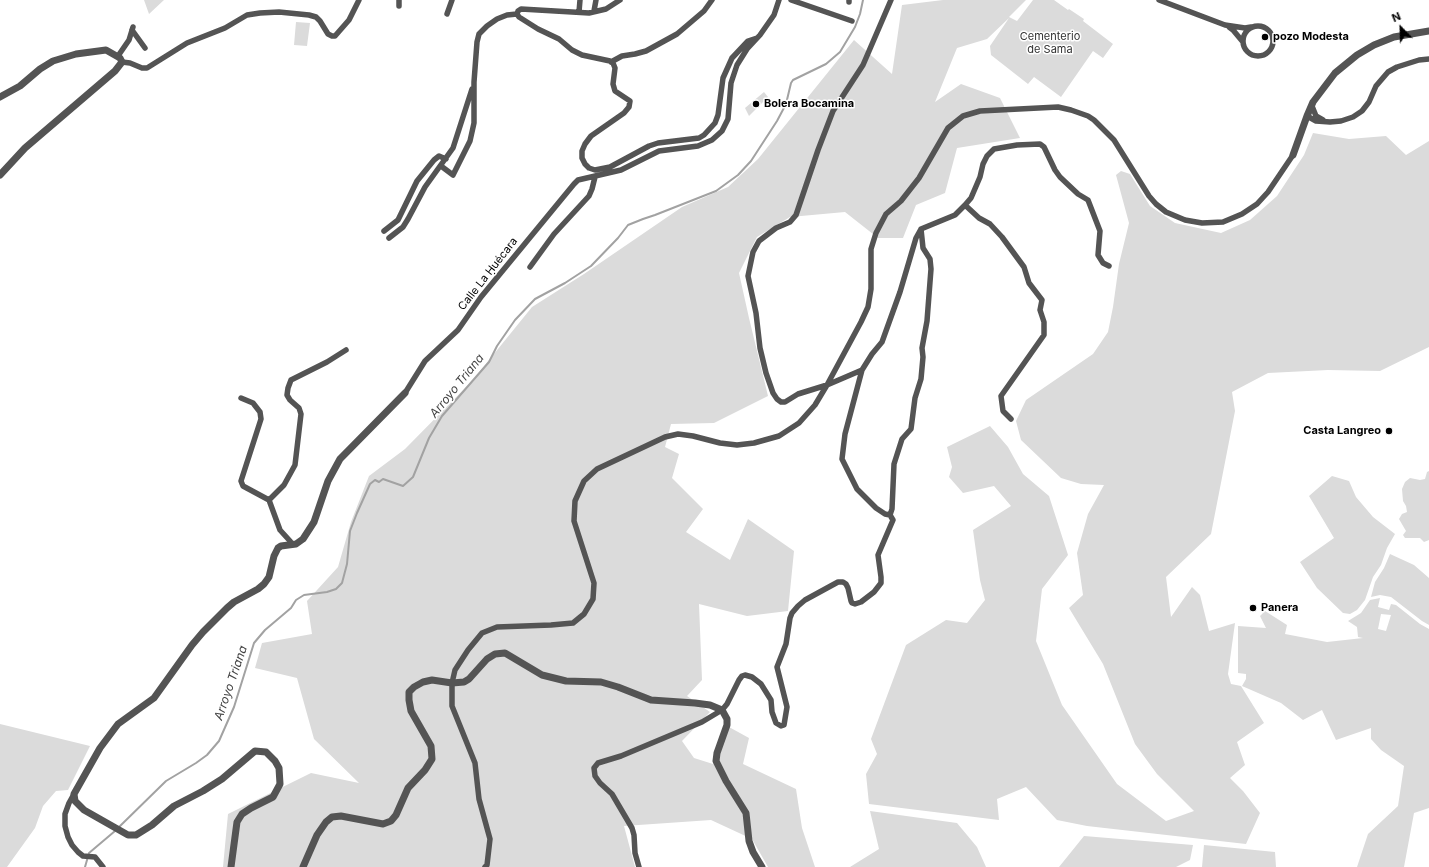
<!DOCTYPE html>
<meta charset="utf-8">
<style>
body{margin:0}
#map{position:relative;width:1429px;height:867px;overflow:hidden;background:#fff;font-family:Inter,sans-serif}
canvas{display:block}
.north{position:absolute;left:1381px;top:8px;width:40px;height:40px;-webkit-text-stroke:3px #fff;paint-order:stroke;rotate:337deg;font-size:11px;font-weight:700;line-height:16px;text-align:center;color:#000}
.north::after{content:'';display:block;margin:auto;width:14px;height:18px;background:#000;clip-path:polygon(50% 0,100% 100%,50% 72%,0 100%)}
</style>
<div id="map">
<canvas width="1429" height="867"></canvas>
<div class="north">N</div>
</div>
<script>
const ctx = document.querySelector('canvas').getContext('2d');
ctx.lineJoin = 'round';
function fill(path, color) {
  ctx.fillStyle = color;
  ctx.fill(path, 'evenodd');
}
function poly(rows) {
  const path = new Path2D();
  for (const r of rows) {
    if (r.length === 3) {
      path.moveTo(r[0] + r[2], r[1]);
      path.arc(r[0], r[1], r[2], 0, 2 * Math.PI);
      continue;
    }
    path.moveTo(r[0], r[1]);
    for (let i = 2; i < r.length; i += 2) path.lineTo(r[i], r[i + 1]);
  }
  return path;
}
function trace(path, color, width, dash) {
  ctx.strokeStyle = color;
  ctx.lineWidth = width;
  ctx.lineCap = dash ? 'butt' : 'round';
  ctx.setLineDash(dash || []);
  ctx.stroke(path);
}
function label(font, color, halo, rows, align = 'center') {
  ctx.font = font + ' Inter,sans-serif';
  ctx.lineWidth = 3;
  ctx.setLineDash([]);
  ctx.textBaseline = 'middle';
  ctx.strokeStyle = halo;
  ctx.fillStyle = color;
  for (const [text, x, y, turn = 0] of rows) {
    ctx.save();
    ctx.translate(x, y);
    ctx.rotate((+turn || 0) * Math.PI / 180);
    ctx.textAlign = isNaN(turn) ? turn : align;
    if (halo) ctx.strokeText(text, 0, 0);
    ctx.fillText(text, 0, 0);
    ctx.restore();
  }
}
fill(poly([
 [144,0,164,0,149,14],
 [943,0,1026,0,1009,17,1017,21,1033,0,1054,0,1068,10,1069,9,1084,19,1083,21,1113,44,1103,58,1093,51,1061,97,1034,77,1028,84,991,55,990,46,1009,18,987,39,957,48,935,102,961,84,1000,98,1020,138,957,148,945,193,916,205,903,238,878,238,845,212,790,217,757,237,739,273,749,318,768,396,714,423,671,424,665,447,679,454,672,478,703,509,686,532,730,560,748,519,794,551,788,611,747,616,699,604,702,680,687,696,710,712,682,741,694,758,713,764,729,727,749,738,743,764,796,789,802,828,815,867,768,867,752,839,711,820,624,826,635,867,223,867,228,814,311,773,359,783,314,739,297,678,255,668,262,643,312,634,307,601,338,567,351,522,369,476,405,449,472,381,532,307,584,274,682,207,728,187,758,159,854,40,892,74,902,5],
 [296,22,310,23,307,46,294,45],
 [764,92,768,97,749,116,745,108],
 [1313,133,1349,139,1386,136,1406,155,1429,141,1429,347,1380,371,1328,370,1268,373,1232,392,1235,411,1211,534,1166,577,1171,617,1192,587,1200,595,1209,631,1235,623,1228,674,1231,684,1241,686,1264,723,1237,742,1245,765,1230,778,1243,791,1260,813,1246,844,1087,826,1057,820,1026,787,997,799,999,820,869,804,866,774,877,754,871,739,906,645,946,620,967,623,985,600,980,580,973,530,1011,506,994,486,963,493,949,477,952,467,947,447,990,426,1008,447,1023,474,1049,496,1068,555,1042,589,1036,641,1062,705,1117,784,1166,821,1194,811,1157,774,1135,744,1103,664,1069,608,1083,595,1077,553,1088,514,1104,485,1081,484,1061,478,1021,440,1016,421,1026,400,1093,354,1108,332,1113,307,1119,264,1129,223,1116,175,1121,171,1130,174,1150,206,1175,223,1221,233,1250,220,1277,196,1304,155],
 [1429,471,1429,540,1424,542,1420,538,1405,538,1403,535,1406,531,1399,519,1402,514,1407,512,1406,506,1403,501,1402,489,1405,482,1410,478,1420,480,1425,479,1427,472],
 [1332,476,1349,481,1356,497,1373,517,1395,534,1387,548,1381,565,1373,577,1365,600,1357,610,1350,614,1343,613,1317,588,1300,562,1334,538,1309,496],
 [1390,554,1414,565,1429,578,1429,625,1422,621,1391,597,1380,595,1371,597,1375,582,1384,568],
 [1380,598,1378,607,1389,610,1391,604,1396,605,1420,624,1429,629,1429,808,1414,813,1404,867,1357,867,1368,834,1398,806,1404,766,1381,750,1371,739,1371,728,1336,740,1322,710,1303,720,1281,703,1242,686,1246,679,1246,674,1238,673,1238,626,1266,628,1260,616,1265,611,1287,625,1285,634,1327,642,1363,638,1358,637,1357,627,1348,621,1361,613,1370,600],
 [1381,614,1391,615,1386,631,1378,629],
 [0,724,90,746,68,790,56,791,43,806,35,828,7,867,0,867],
 [870,811,957,823,977,847,986,867,850,867,879,849],
 [1084,836,1193,845,1190,860,1176,867,1059,867],
 [1204,845,1275,852,1276,867,1202,867]
]), '#dbdbdb');
trace(poly([
 [118,828,166,781,196,763,207,755,219,741,234,707,254,643,265,630,291,608,296,600,304,595,327,592,336,589,342,583,347,564,350,531,357,513,370,484,375,480,379,482,383,479,403,486,413,477,429,438,442,416,489,362,497,346,515,320,535,299,565,283,591,266,618,238,628,225,643,219,655,215,716,191,738,175,751,161,777,121,786,104,791,83,793,80,826,64,840,52,855,27,860,14,863,0],
 [85,867,89,853,115,831]
]), '#a2a2a2', 2);
trace(poly([
 [399,0,399,6],
 [620,0,606,9,589,13,521,9,518,11,517,14,519,17,538,29,559,39,572,50,582,55,610,61,613,63,615,68,613,84,615,91,630,101,629,107,624,113,591,136,585,144,582,151,582,158,585,164,589,168,595,170,610,167,649,146,658,143,699,138,704,135,715,123,718,115,723,78,732,58,748,41,757,38],
 [791,0,852,21],
 [1159,0,1225,25,1245,28,1251,27],
 [849,2,849,0],
 [594,11,596,0],
 [579,12,580,0],
 [447,14,452,0],
 [1258,41,15],
 [1229,27,1233,30,1243,42],
 [132,30,145,48],
 [118,56,129,40,133,27],
 [122,62,130,63,142,68,147,68,187,43,225,28,247,15,260,13,279,12,309,15,316,17,320,21,328,34,332,36,335,36,349,20,359,0],
 [611,62,622,56,635,54,646,51,677,34,704,11,712,0],
 [1312,106,1316,116,1323,120],
 [1307,116,1316,121,1330,122,1341,121,1353,117,1362,111,1369,102,1376,86,1388,72,1397,67,1419,60,1429,59],
 [441,166,453,175,470,141,474,123,474,82,477,42,479,34,487,26,497,19,507,15,517,14],
 [965,205,979,218,990,224,1002,237,1024,267,1029,283,1042,300,1040,310,1044,322,1044,335,1001,396,1003,411,1011,419],
 [384,231,398,220,417,181,434,160,439,156,446,159],
 [389,238,403,227,408,219,425,187,453,148,472,89],
 [530,267,554,234,589,196,592,189,595,177],
 [862,370,827,385,798,394,785,402,781,402,777,399,773,393,766,373,760,348,756,313,748,276,753,252,759,241,776,228,790,222,796,215,818,150,833,111,863,65,891,0],
 [405,393,425,361,458,330,481,297,574,184,578,180,621,170,659,151,698,146,712,140,722,131,728,119,731,83,737,65,747,49,760,35,774,15,779,0],
 [241,398,253,403,260,412,261,419,241,481,243,486,269,500,280,530,290,541,292,544],
 [269,500,284,485,295,465,301,414,299,408,290,400,287,395,288,388,291,380,327,362,346,350],
 [890,515,885,514,876,508,857,489,842,459,845,434,862,370,872,354,882,342,900,292,916,238,921,229,955,215,965,205,971,198,980,177,983,164,987,156,994,149,1017,145,1040,144,1044,147,1055,170,1060,177,1078,194,1088,200,1100,231,1098,255,1103,263,1109,266],
 [74,794,69,803,65,814,65,826,68,837,72,845,78,852,83,856,95,857,103,867],
 [485,867,487,865,490,839,479,799,475,763,452,706,452,683,455,670,468,650,482,633,497,627,551,625,573,623,584,614,593,599,594,583,574,521,575,501,584,481,597,469,665,437,678,434,693,436,720,443,737,445,754,443,779,436,799,423,815,405,827,385,861,322,868,307,871,289,871,249,876,233,886,214,901,201,919,178,948,128,963,116,980,111,1058,107,1071,110,1088,116,1094,120,1114,140,1149,196,1156,204,1166,212,1185,220,1202,223,1223,222,1242,214,1257,204,1268,192,1293,155],
 [639,867,635,853,634,835,632,828,612,794,600,783,595,776,594,768,598,763,621,756,702,722,722,710,727,704,739,680,742,676,745,675,752,677,761,684,771,700,772,712,776,723,781,726,784,725,787,707,777,667,786,644,790,618,792,613,798,606,805,600,838,582,843,582,846,584,848,588,851,601,852,603,855,604,861,602,874,592,881,583,881,577,878,555,893,520,890,515,892,509,894,464,902,439,911,429,915,398,921,379,923,357,922,348,927,321,931,269,930,259,923,248,921,229]
]), '#545454', 5.5);
trace(poly([
 [0,97,20,86,40,69,53,61,76,54,106,50,120,58,122,62,115,71,25,148,0,175],
 [1293,155,1307,116,1313,102,1335,73,1357,55,1374,45,1394,37,1429,31],
 [231,867,237,822,242,814,251,808,273,797,280,784,279,768,275,761,266,752,255,751,222,779,203,791,174,806,152,825,136,835,128,835,84,810,75,801,74,794,100,748,118,724,154,698,192,645,203,632,227,608,234,602,258,589,264,584,269,577,274,556,278,548,281,546,296,544,303,539,314,522,328,481,340,459,405,393],
 [303,867,317,835,326,822,332,817,341,816,383,824,391,821,396,815,408,788,425,770,432,759,431,746,411,711,409,700,409,692,414,687,423,682,432,680,452,683,464,682,469,679,487,659,495,654,505,653,542,675,566,681,601,682,618,687,651,700,695,703,710,705,722,710,727,719,727,725,717,753,716,761,726,781,746,813,749,841,753,852,762,867]
]), '#545454', 7);
for (const [x, y, r, color] of [
 [1265,37,4,"#000"],
 [756,104,4,"#000"],
 [1389,431,4,"#000"],
 [1253,608,4,"#000"]
]) {
  const dot = new Path2D();
  dot.arc(x, y, r, 0, 2 * Math.PI);
  ctx.fillStyle = color;
  ctx.fill(dot);
  trace(dot, '#fff', 1.5);
}
label('11px', '#323232', '#fff', [
 ["Cementerio",1050,37],
 ["de Sama",1050,50]
]);
label('bold 11px', '#000', '#fff', [
 ["pozo Modesta",1273,37],
 ["Bolera Bocamina",764,104],
 ["Casta Langreo",1381,431,"right"],
 ["Panera",1261,608]
], 'left');
label('11px', '#000', '#fff', [
 ["Calle La Ḥuécara",488,274,-52]
]);
label('italic 12px', '#434343', '#fff', [
 ["Arroyo Triana",457,386,-51],
 ["Arroyo Triana",231,683,-71]
]);
</script>
